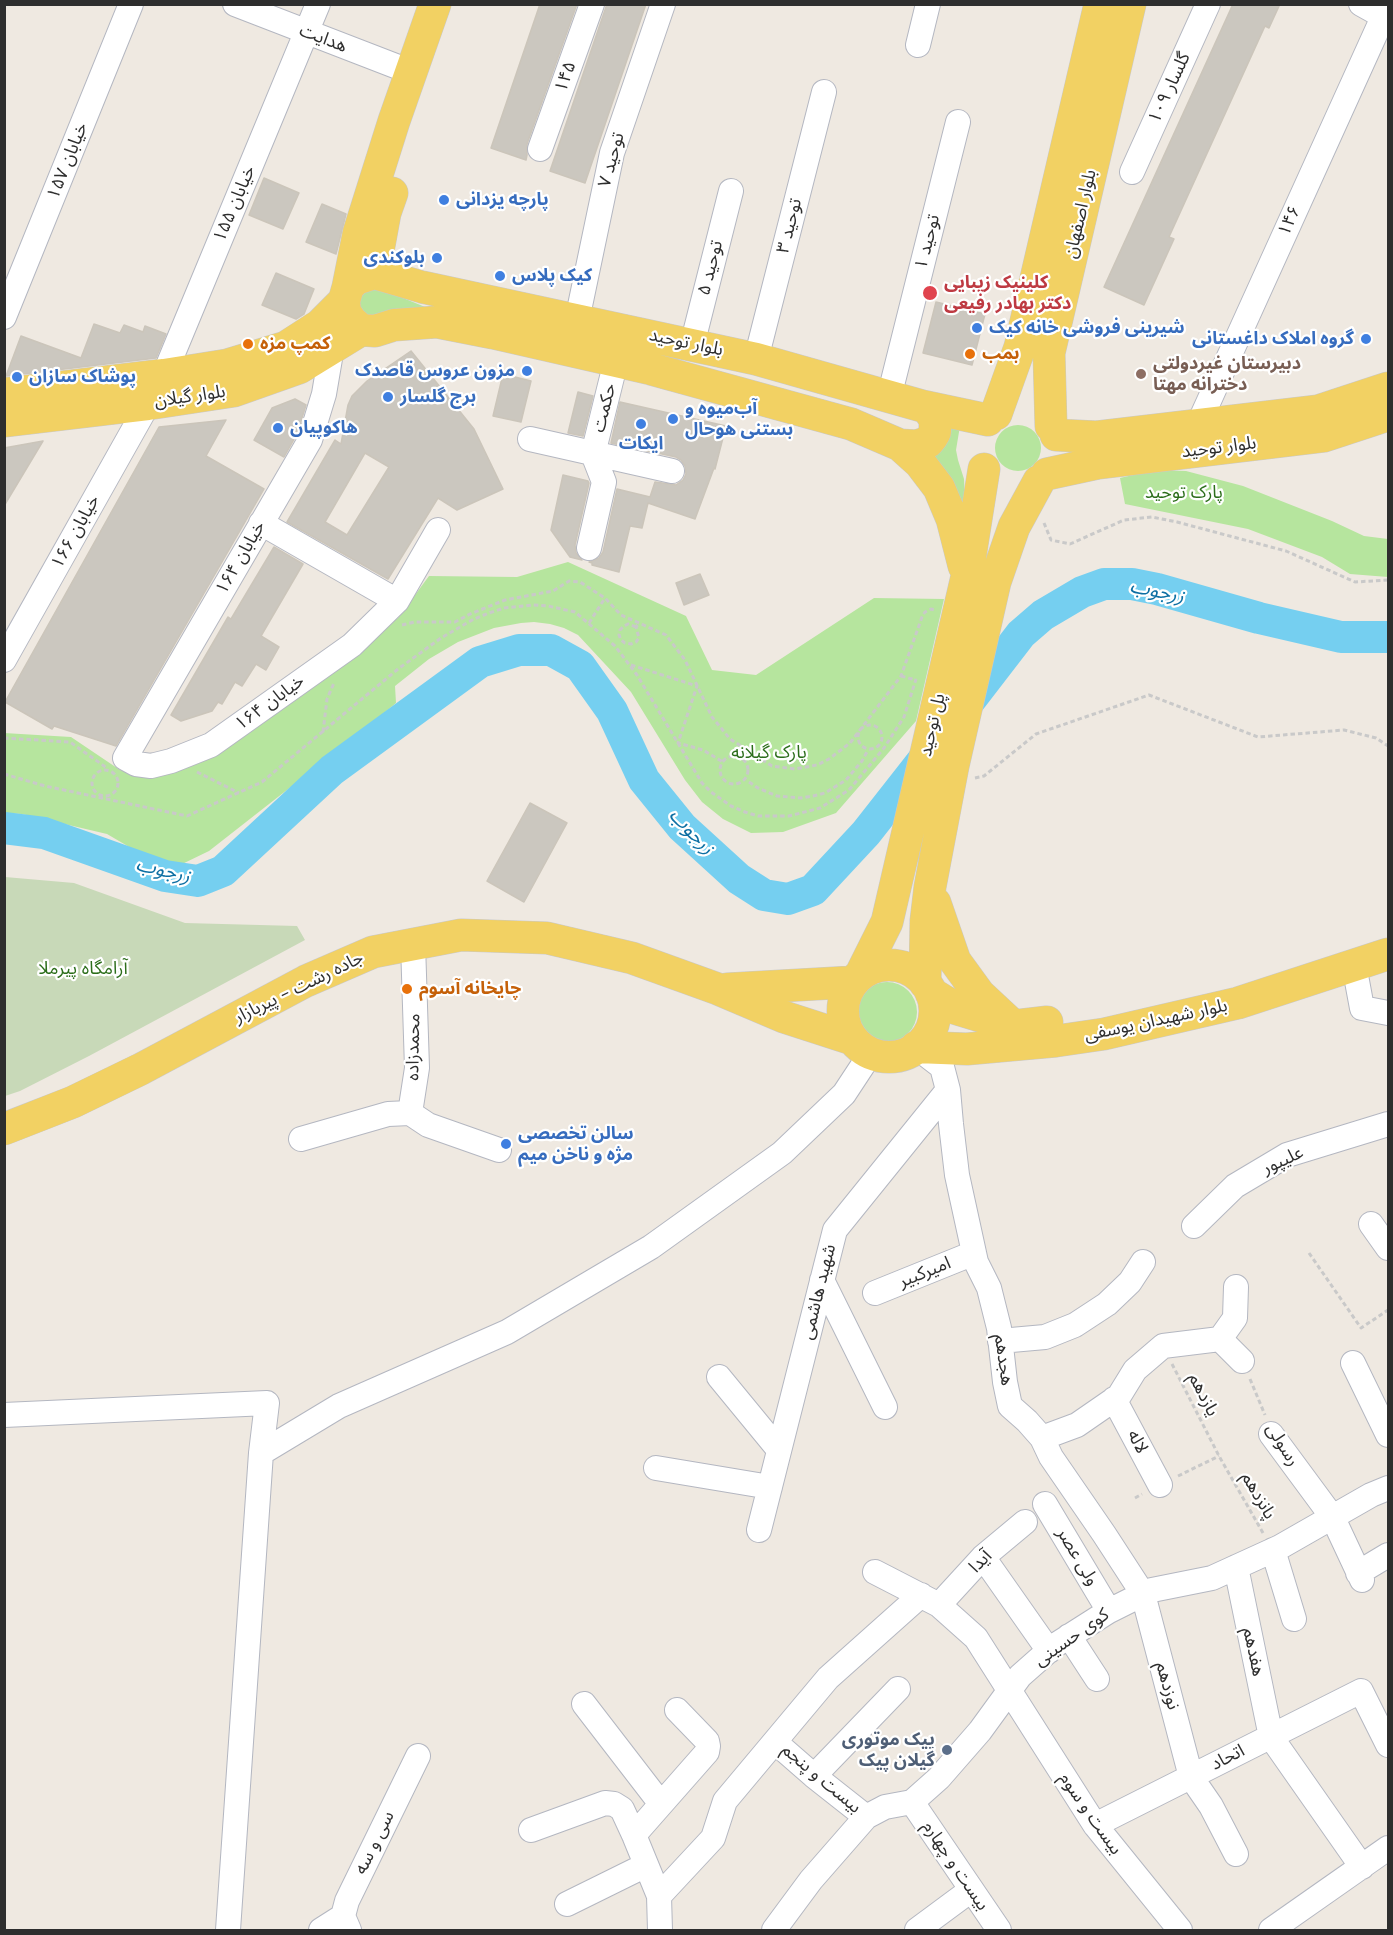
<!DOCTYPE html>
<meta charset="utf-8">
<style>
body{margin:0}
#map{position:relative;width:1393px;height:1935px;overflow:hidden;background:#efe9e1;font-family:"DM Sans",sans-serif}
canvas{display:block}
.frame{position:absolute;inset:0;border:6px solid #2e2e2e;pointer-events:none}
</style>
<div id="map">
<canvas width="1393" height="1935"></canvas>
<div class="frame"></div>
</div>
<script>
const ctx = document.querySelector('canvas').getContext('2d');
ctx.lineJoin = 'round';
function fill(path, color) {
  ctx.fillStyle = color;
  ctx.fill(path, 'evenodd');
}
function poly(rows) {
  const path = new Path2D();
  for (const r of rows) {
    if (r.length === 3) {
      path.moveTo(r[0] + r[2], r[1]);
      path.arc(r[0], r[1], r[2], 0, 2 * Math.PI);
      continue;
    }
    path.moveTo(r[0], r[1]);
    for (let i = 2; i < r.length; i += 2) path.lineTo(r[i], r[i + 1]);
  }
  return path;
}
function trace(path, color, width, dash) {
  ctx.strokeStyle = color;
  ctx.lineWidth = width;
  ctx.lineCap = dash ? 'butt' : 'round';
  ctx.setLineDash(dash || []);
  ctx.stroke(path);
}
function label(font, color, halo, rows, align = 'center') {
  ctx.font = font + ' "DM Sans","Noto Sans Arabic",sans-serif';
  ctx.lineWidth = 4.5;
  ctx.setLineDash([]);
  ctx.textBaseline = 'middle';
  ctx.strokeStyle = halo;
  ctx.fillStyle = color;
  for (const [text, x, y, turn = 0] of rows) {
    ctx.save();
    ctx.translate(x, y);
    ctx.rotate((+turn || 0) * Math.PI / 180);
    ctx.textAlign = isNaN(turn) ? turn : align;
    if (halo) ctx.strokeText(text, 0, 0);
    ctx.fillText(text, 0, 0);
    ctx.restore();
  }
}
fill(poly([
 [374,286,430,309,369,316,361,311,359,296],
 [946,424,960,426,956,450,958,460,964,479,965,503,959,503,929,456],
 [1018,448,23],
 [1154,470,1186,471,1243,486,1332,521,1364,536,1388,539,1388,577,1350,574,1322,557,1248,529,1125,504,1120,478],
 [568,562,686,616,712,670,756,675,874,598,944,599,916,721,836,813,783,832,751,833,723,819,702,802,685,780,631,692,578,635,564,628,550,624,534,622,521,623,494,628,458,642,429,659,395,686,396,703,361,732,209,851,178,866,143,855,107,834,22,814,5,813,4,733,71,737,120,770,136,774,163,769,398,618,429,576,517,577],
 [887,1012,30]
]), '#b6e59e');
fill(poly([
 [5,877,74,883,185,923,297,926,305,940,89,1056,20,1091,5,1096]
]), '#c8d9b8');
trace(poly([
 [964,708,1021,634,1043,615,1082,592,1104,584,1132,584,1157,589,1259,618,1341,637,1388,637],
 [4,828,44,833,165,876,198,881,223,871,332,770,480,662,519,650,551,650,580,666,612,711,644,780,682,827,739,879,764,895,788,899,813,890,866,833,928,754]
]), '#75cff0', 32);
const building = poly([
 [540,4,577,4,527,144,527,155,526,160,491,148,540,4],
 [607,4,646,4,585,183,550,171,607,4],
 [1233,4,1280,4,1269,28,1265,26,1169,237,1174,239,1144,305,1104,287,1233,4],
 [264,178,299,193,283,229,249,215,264,178],
 [322,204,346,214,336,254,306,242,322,204],
 [276,273,314,289,304,314,296,319,262,305,276,273],
 [936,302,985,314,972,365,923,353,936,302],
 [94,324,120,333,124,325,143,332,145,326,166,334,156,358,6,376,21,336,81,358,94,324],
 [411,351,474,429,503,489,457,510,438,498,388,579,287,522,335,440,341,444,348,405,352,396,367,381,411,351],
 [365,453,389,467,347,535,325,522,365,453],
 [503,374,531,381,521,422,493,416,503,374],
 [578,392,593,396,583,436,568,433,578,392],
 [295,399,306,405,297,434,284,457,254,440,272,408,295,399],
 [620,402,726,426,715,469,714,468,695,519,648,503,642,528,630,526,619,572,592,565,592,563,589,562,599,558,603,552,617,489,650,497,655,482,676,485,683,480,686,474,685,466,681,460,676,457,611,443,620,402],
 [226,420,206,456,264,489,116,746,54,726,52,729,5,702,159,427,226,420],
 [43,441,4,506,4,448,43,441],
 [563,475,588,481,589,483,575,545,576,553,582,560,570,557,551,530,563,475],
 [274,547,303,564,261,636,279,647,266,670,256,664,242,686,235,682,222,704,218,702,212,711,181,721,171,715,228,617,231,619,274,547],
 [700,574,709,595,684,605,676,583,700,574],
 [530,803,567,823,524,902,487,881,530,803]
]);
fill(building, '#cbc7bf');
trace(building, '#cbc5ba', 1.5);
const minor = poly([
 [235,4,411,72],
 [1361,4,1388,19],
 [918,45,928,4],
 [540,149,592,4],
 [1132,172,1208,4],
 [4,317,131,4],
 [577,320,612,153,663,4],
 [692,345,731,191],
 [332,347,324,394,310,440,125,758,136,764,151,766,171,761,211,745,352,645,397,601,438,530],
 [756,359,824,92],
 [164,375,318,4],
 [889,397,958,122],
 [1198,425,1383,17,1387,4],
 [530,439,672,471],
 [261,523,397,601],
 [589,548,604,482,593,454,616,361],
 [4,660,148,404],
 [1354,965,1362,1008,1388,1013],
 [916,1047,942,1067,948,1090,951,1124,957,1175,976,1262,989,1288,999,1328,1005,1382,1010,1406,1027,1421,1042,1438,1051,1457,1104,1534,1143,1594,1191,1777,1211,1806,1236,1854],
 [410,1113,417,1068,413,944],
 [301,1139,388,1114,410,1113,428,1125,499,1150],
 [1371,1224,1388,1248],
 [1194,1226,1235,1186,1287,1155,1388,1124],
 [822,1280,885,1407],
 [875,1293,974,1253],
 [1220,1339,1242,1361],
 [1000,1341,1045,1337,1075,1325,1107,1304,1130,1282,1143,1262],
 [1353,1363,1388,1435],
 [719,1377,779,1450],
 [1114,1399,1160,1485],
 [4,1415,267,1403,261,1453,228,1930],
 [1271,1434,1333,1518,1362,1580],
 [1042,1438,1077,1425,1119,1396,1135,1370,1163,1346,1220,1339,1235,1318,1236,1287],
 [261,1453,339,1406,507,1332,651,1247,782,1153,844,1094,871,1053],
 [656,1468,770,1487],
 [1045,1504,1109,1611],
 [759,1530,835,1230,948,1090],
 [1273,1550,1294,1619],
 [983,1557,1049,1651],
 [1236,1567,1271,1737,1362,1867],
 [875,1572,939,1605,976,1638,1095,1825,1180,1930],
 [1358,1573,1388,1555],
 [939,1605,983,1557,1025,1522],
 [1069,1636,1097,1679],
 [584,1704,661,1804],
 [775,1742,814,1776,866,1817],
 [814,1776,898,1689],
 [912,1802,999,1930],
 [1095,1825,1361,1691,1388,1745],
 [531,1830,605,1803,614,1804,622,1809,634,1835,659,1896,660,1930],
 [634,1835,707,1752,708,1746,707,1741,677,1710],
 [659,1896,713,1838,725,1801,828,1678,921,1595],
 [567,1904,646,1865],
 [321,1930,343,1916],
 [349,1930,343,1916,347,1901,418,1756],
 [774,1930,811,1880,866,1817,885,1807,912,1802,939,1778,980,1731,1020,1676,1054,1646,1109,1611,1143,1594,1152,1590,1212,1578,1280,1547,1371,1495,1388,1488],
 [917,1930,971,1890],
 [1271,1930,1388,1848]
]);
const major = poly([
 [374,273,385,213,392,193],
 [348,287,359,232,394,121,435,4],
 [4,394,164,375,227,365,286,347,320,325,344,301],
 [922,406,928,409,935,419,935,432,932,437,928,442,917,446,900,445,851,424,651,369,493,333,437,322,394,325,375,331,361,330,351,321,345,312,344,301,348,287,356,279,374,273,422,287,756,359,922,406,988,420],
 [996,414,1020,347,1100,4],
 [4,421,148,404,234,391,299,368,361,330],
 [1051,426,1049,353,1130,4],
 [1056,435,1097,437,1318,411,1388,388],
 [900,445,920,463,939,488,952,519,964,566],
 [1047,474,1098,463,1324,436,1388,415],
 [935,903,955,961,979,994,1008,1021],
 [889,1011,46],
 [861,974,887,922,967,576,984,469],
 [925,983,926,921,930,887,953,766,995,582,1014,527,1039,481],
 [727,989,852,982],
 [931,993,957,1009,1013,1026,1047,1022],
 [916,1047,967,1049,1056,1041,1104,1034,1238,1003,1388,954],
 [4,1129,73,1102,141,1069,306,981,373,952,461,935,547,938,632,958,718,989,784,1017,852,1039]
]);
trace(minor, '#b4b7c1', 26);
trace(major, '#c9c9c9', 33);
trace(poly([
 [1044,523,1051,540,1070,544,1124,520,1152,517,1177,522,1286,551,1355,582,1388,580],
 [589,623,605,598],
 [402,625,415,622,455,622,470,614,505,600,553,591,569,581,580,582,605,598,621,615,666,635,685,660,712,717,730,739,772,766,795,769,817,765,829,759,850,743,901,676,922,617,925,612,931,609,935,610],
 [636,627,628,624,624,626,620,630,619,635,621,640,625,643,631,644,636,642,639,638,636,627,639,623],
 [631,665,697,686,678,743,703,750,723,762],
 [901,676,916,680],
 [870,737,12],
 [323,732,327,699,334,683],
 [4,738,70,742,107,768],
 [734,770,14],
 [105,783,13],
 [197,772,239,793],
 [4,774,45,786,187,816,262,782,398,669,441,638,474,619,489,613,504,608,533,605,548,606,575,612,615,646,637,675,702,783,711,792,731,806,745,812,758,816,789,816,820,808,849,790,884,748,904,717,916,679],
 [975,778,984,776,1036,734,1149,695,1258,737,1344,730,1376,738,1388,746],
 [749,782,758,788,777,796,801,798,813,796,825,793,846,780,862,761,868,750],
 [1309,1253,1361,1328,1388,1310],
 [1172,1364,1219,1456,1263,1533],
 [1250,1379,1265,1415],
 [1178,1476,1219,1456],
 [1135,1498,1142,1494]
]), '#c9c9c9', 3, [4.5, 3]);
trace(minor, '#fff', 24);
trace(major, '#f2d163', 32);
for (const [x, y, r, color] of [
 [444,200,6,"#3f7fe0"],
 [437,258,6,"#3f7fe0"],
 [500,276,6,"#3f7fe0"],
 [930,293,8,"#e0444e"],
 [977,328,6,"#3f7fe0"],
 [1366,339,6,"#3f7fe0"],
 [248,344,6,"#e8710a"],
 [970,354,6,"#e8710a"],
 [527,371,6,"#3f7fe0"],
 [1141,374,6,"#8d6e63"],
 [17,377,6,"#3f7fe0"],
 [388,397,6,"#3f7fe0"],
 [673,419,6,"#3f7fe0"],
 [641,424,6,"#3f7fe0"],
 [278,428,6,"#3f7fe0"],
 [407,989,6,"#e8710a"],
 [506,1144,6,"#3f7fe0"],
 [947,1750,6,"#5c6f8a"]
]) {
  const dot = new Path2D();
  dot.arc(x, y, r, 0, 2 * Math.PI);
  ctx.fillStyle = color;
  ctx.fill(dot);
  trace(dot, '#fff', 2);
}
label('18px', '#2e2e2e', '#fff', [
 ["هدایت",323,39,21],
 ["۱۴۵",566,77,-70],
 ["گلسار ۱۰۹",1170,88,-65],
 ["توحید ۷",612,160,-75],
 ["خیابان ۱۵۷",68,161,-68],
 ["خیابان ۱۵۵",235,204,-67],
 ["بلوار اصفهان",1081,214,-77],
 ["۱۴۶",1290,221,-66],
 ["توحید ۳",790,226,-76],
 ["توحید ۱",928,242,-76],
 ["توحید ۵",711,268,-76],
 ["بلوار توحید",686,343,12],
 ["بلوار گیلان",190,397,-8],
 ["حکمت",605,408,-76],
 ["بلوار توحید",1219,448,-7],
 ["خیابان ۱۶۶",76,532,-61],
 ["۱۶۴ خیابان",241,558,-60],
 ["خیابان ۱۶۴",270,703,-36],
 ["پل توحید",933,725,-77],
 ["جاده رشت - پیربازار",299,988,-26],
 ["بلوار شهیدان یوسفی",1156,1021,-12],
 ["محمدزاده",414,1047,-89],
 ["علیپور",1283,1161,-25],
 ["امیرکبیر",925,1273,-22],
 ["شهید هاشمی",819,1292,-76],
 ["هجدهم",1003,1360,82],
 ["یازدهم",1203,1395,63],
 ["لاله",1137,1442,62],
 ["رسولی",1282,1445,58],
 ["پانزدهم",1258,1496,60],
 ["ولی عصر",1077,1557,59],
 ["آیدا",981,1562,-45],
 ["کوی حسینی",1072,1638,-35],
 ["هفدهم",1253,1652,78],
 ["نوزدهم",1167,1686,75],
 ["اتحاد",1228,1758,-27],
 ["بیست و پنجم",821,1779,40],
 ["بیست و سوم",1090,1814,55],
 ["سی و سه",375,1843,-64],
 ["بیست و چهارم",955,1866,56]
]);
label('bold 18px', '#366cbe', '#fff', [
 ["پارچه یزدانی",456,200],
 ["بلوکندی",425,258,"right"],
 ["کیک پلاس",512,276],
 ["شیرینی فروشی خانه کیک",989,328],
 ["گروه املاک داغستانی",1354,339,"right"],
 ["مزون عروس قاصدک",515,371,"right"],
 ["پوشاک سازان",29,377],
 ["برج گلسار",400,397],
 ["آب‌میوه و",685,409],
 ["بستنی هوحال",685,430],
 ["هاکوپیان",290,428],
 ["ایکات",641,444,"center"],
 ["سالن تخصصی",518,1134],
 ["مژه و ناخن میم",518,1155]
], 'left');
label('bold 18px', '#be3a42', '#fff', [
 ["کلینیک زیبایی",944,283],
 ["دکتر بهادر رفیعی",944,304]
], 'left');
label('bold 18px', '#c56008', '#fff', [
 ["کمپ مزه",260,344],
 ["بمب",982,354],
 ["چایخانه آسوم",419,989]
], 'left');
label('bold 18px', '#785e54', '#fff', [
 ["دبیرستان غیردولتی",1153,364],
 ["دخترانه مهتا",1153,385]
], 'left');
label('18px', '#2c6e1b', '#fff', [
 ["پارک توحید",1184,493],
 ["پارک گیلانه",769,753],
 ["آرامگاه پیرملا",83,969]
]);
label('bold 18px', '#4e5e75', '#fff', [
 ["پیک موتوری",935,1740],
 ["گیلان پیک",935,1761]
], 'right');
label('italic 20px', '#0d6fa3', '#fff', [
 ["زرجوب",1157,592,12],
 ["زرجوب",691,832,46],
 ["زرجوب",163,871,14]
]);
</script>
